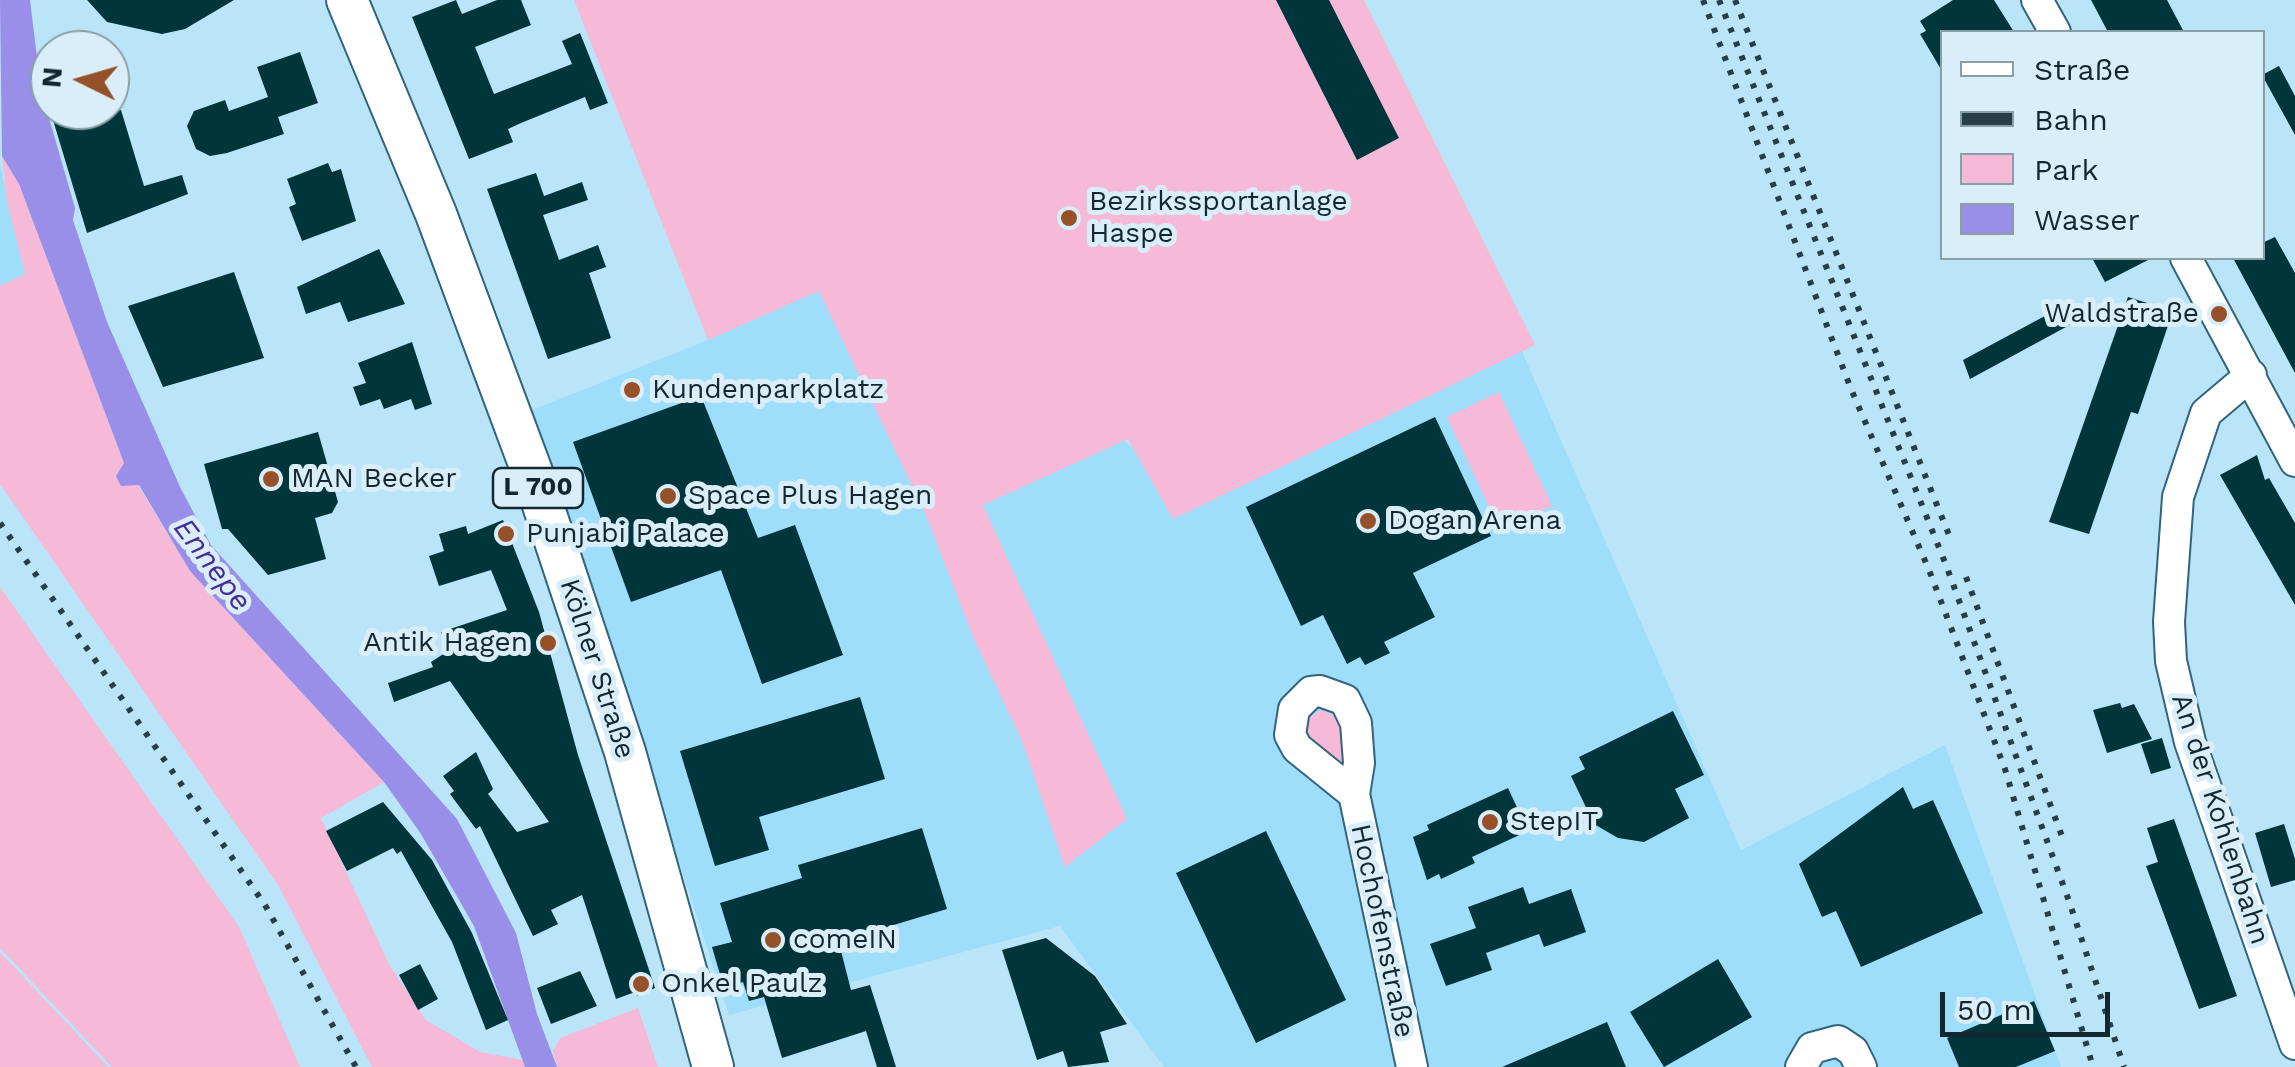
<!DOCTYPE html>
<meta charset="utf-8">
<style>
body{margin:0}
#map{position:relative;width:2295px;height:1067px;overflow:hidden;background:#bae5f9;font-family:"Work Sans",sans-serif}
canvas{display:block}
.legend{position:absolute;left:1940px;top:30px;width:325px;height:230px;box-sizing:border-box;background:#d9eef8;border:2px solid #899fa8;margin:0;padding:12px 18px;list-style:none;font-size:30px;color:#122831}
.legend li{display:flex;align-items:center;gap:20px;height:50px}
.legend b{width:50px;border:2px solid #899fa8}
.north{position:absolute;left:30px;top:30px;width:100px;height:100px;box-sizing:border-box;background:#d9eef8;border:2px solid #899fa8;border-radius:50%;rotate:275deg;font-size:28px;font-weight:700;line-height:40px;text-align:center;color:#122831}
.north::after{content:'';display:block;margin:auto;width:35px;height:45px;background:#975129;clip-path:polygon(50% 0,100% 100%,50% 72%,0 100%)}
.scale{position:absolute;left:1940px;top:992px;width:170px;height:45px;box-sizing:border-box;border:5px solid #122831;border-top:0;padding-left:12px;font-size:30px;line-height:35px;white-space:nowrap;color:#122831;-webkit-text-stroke:8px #d9eef8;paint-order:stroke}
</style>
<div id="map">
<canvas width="2295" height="1067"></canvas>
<ul class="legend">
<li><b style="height:12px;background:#fff"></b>Straße</li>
<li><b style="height:12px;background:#253e48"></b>Bahn</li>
<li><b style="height:28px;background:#f6b9d7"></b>Park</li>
<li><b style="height:28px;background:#998ee8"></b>Wasser</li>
</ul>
<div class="north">N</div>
<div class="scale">50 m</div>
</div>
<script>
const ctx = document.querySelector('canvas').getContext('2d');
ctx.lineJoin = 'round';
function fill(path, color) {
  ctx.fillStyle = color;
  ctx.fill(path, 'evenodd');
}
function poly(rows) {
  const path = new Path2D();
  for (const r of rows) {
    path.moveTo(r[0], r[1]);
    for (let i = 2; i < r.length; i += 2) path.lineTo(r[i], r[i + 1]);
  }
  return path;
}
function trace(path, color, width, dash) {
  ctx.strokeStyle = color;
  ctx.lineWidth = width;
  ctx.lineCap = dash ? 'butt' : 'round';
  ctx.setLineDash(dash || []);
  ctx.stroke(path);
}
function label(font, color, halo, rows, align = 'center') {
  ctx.font = font + ' "Work Sans",sans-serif';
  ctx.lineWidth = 10;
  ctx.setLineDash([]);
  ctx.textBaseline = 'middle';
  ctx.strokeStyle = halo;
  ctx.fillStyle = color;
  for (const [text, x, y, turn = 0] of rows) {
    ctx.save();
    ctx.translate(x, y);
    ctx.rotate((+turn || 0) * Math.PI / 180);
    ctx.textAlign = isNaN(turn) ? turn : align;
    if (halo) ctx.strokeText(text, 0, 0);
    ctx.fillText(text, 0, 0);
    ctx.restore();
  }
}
fill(poly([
 [0,164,25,274,0,286],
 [845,278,1105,425,1197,501,1513,331,1741,850,1945,745,2061,1067,1164,1067,1060,926,729,1015,532,410,708,340]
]), '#9fdefb');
fill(poly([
 [574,0,1364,0,1535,345,1173,519,1128,439,983,505,1127,819,1065,867,1022,741,974,639,926,515,819,291,708,340],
 [2,156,19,184,124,463,116,476,138,485,190,571,384,782,321,818,390,966,426,1020,480,1052,523,1060,525,1067,372,1067,278,885,0,484,0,286,25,274,7,201],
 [1499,392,1552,506,1500,530,1447,417],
 [0,587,239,927,300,1067,112,1067,0,948],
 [1322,710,1341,719,1345,768,1307,742,1303,730,1307,718],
 [0,952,108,1067,0,1067],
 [638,1008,658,1067,557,1067,553,1051,560,1038]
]), '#f6b9d7');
fill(poly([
 [0,0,30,0,41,90,75,208,73,220,107,322,181,489,211,545,457,819,516,933,537,1014,557,1067,525,1067,474,926,421,834,384,782,190,571,139,485,121,486,116,476,124,463,19,184,2,156]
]), '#998ee8');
fill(poly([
 [87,0,234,0,185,29,162,34,107,22],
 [456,0,462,14,497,0,521,0,531,25,475,47,494,94,572,64,562,41,580,33,608,103,590,110,585,97,521,123,508,129,513,142,469,159,412,17],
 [1276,0,1329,0,1399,138,1357,160],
 [1953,0,1994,0,2014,32,1942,32,1942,71,1920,34,1926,31,1920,21],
 [2091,0,2167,0,2184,32,2108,32],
 [300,52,318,103,278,117,284,134,227,153,210,156,196,149,187,126,194,111,225,100,229,111,268,97,257,67],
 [2279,66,2295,96,2295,135,2262,75],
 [50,110,121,110,144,186,182,175,188,194,87,233],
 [328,163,332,172,341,169,356,221,302,241,289,207,296,204,287,179],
 [536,173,544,196,582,182,588,200,543,215,559,260,598,245,606,267,589,273,611,338,548,359,487,189],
 [2275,237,2295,273,2295,373,2233,258,2262,258,2262,243],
 [379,249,405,304,348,322,340,302,306,314,297,287],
 [2092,258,2152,258,2105,282],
 [234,272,264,358,163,387,128,306],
 [2128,297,2173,311,2138,414,2131,412,2089,534,2049,522],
 [2069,303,2079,320,1970,379,1963,360],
 [412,342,432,404,415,410,411,399,384,409,380,399,360,406,353,387,366,383,358,363],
 [701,396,758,538,795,525,843,655,762,684,721,570,631,602,573,442],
 [1435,417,1491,536,1413,573,1435,617,1384,642,1390,653,1365,665,1360,657,1347,664,1323,615,1301,626,1246,507],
 [318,432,338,502,332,513,315,518,326,559,268,575,228,529,222,529,204,464],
 [2257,455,2265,480,2269,478,2295,523,2295,605,2220,475],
 [503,520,539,612,578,755,655,988,637,996,635,992,616,999,582,895,551,910,558,924,533,936,480,826,476,829,450,794,454,791,443,776,476,752,493,789,488,794,517,832,549,822,450,681,394,702,388,683,433,667,431,662,448,651,441,632,507,610,491,570,439,586,429,556,444,551,439,534,466,526,468,534],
 [860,697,885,779,759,817,769,850,715,866,680,751],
 [2120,703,2122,708,2134,704,2152,739,2107,753,2093,710],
 [1673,711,1704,775,1675,789,1689,818,1644,842,1618,838,1594,824,1571,776,1585,769,1579,757],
 [2162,738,2171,768,2151,774,2141,744],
 [1903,787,1913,809,1933,800,1983,913,1861,967,1836,911,1822,917,1799,864],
 [1508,788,1528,831,1472,857,1475,863,1441,879,1439,874,1427,880,1413,837,1429,830,1427,825],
 [383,802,432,860,472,933,508,1020,486,1030,452,942,401,851,397,854,393,848,347,871,326,831],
 [2174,819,2237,996,2199,1009,2146,866,2158,862,2147,828],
 [2284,824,2295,859,2295,880,2271,887,2255,833],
 [922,828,947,909,847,939,841,951,851,990,870,985,896,1067,877,1067,866,1031,782,1058,764,997,749,1001,743,982,724,988,712,947,732,942,720,903,802,878,798,865],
 [1266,831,1346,1000,1256,1043,1176,873],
 [1523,887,1529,904,1571,889,1586,932,1544,947,1539,934,1486,953,1492,970,1446,986,1430,944,1476,928,1468,907],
 [1046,938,1095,976,1127,1024,1100,1032,1109,1062,1068,1067,1063,1051,1037,1060,1002,950],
 [1718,959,1752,1017,1664,1067,1630,1012],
 [420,964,438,999,418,1010,399,975],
 [580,971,597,1006,551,1024,537,988],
 [2034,1001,2055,1051,2016,1067,1959,1067,1947,1038],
 [1607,1022,1626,1067,1502,1067]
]), '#00353c');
const minor = poly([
 [2037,0,2055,32],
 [2186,258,2295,461],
 [2251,375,2206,413,2178,497,2169,622,2171,661,2190,742,2295,1044],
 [1354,794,1297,748,1290,735,1294,709,1311,692,1320,691,1345,700,1356,723,1359,763,1354,794,1412,1067],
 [1801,1067,1812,1048,1838,1041,1853,1051,1861,1067]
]);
const major = poly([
 [347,0,436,214,532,472,625,752,713,1067]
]);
trace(minor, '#32657b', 34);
trace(major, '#32657b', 44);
trace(minor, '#fff', 30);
trace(major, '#fff', 40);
trace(poly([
 [1703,0,1851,389,1929,570,2005,769,2093,1067],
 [1719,0,1946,565,2069,901,2124,1067],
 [1735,0,1949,535],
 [0,523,265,905,356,1067],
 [1966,577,2063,839]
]), '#253e48', 6, [5, 10]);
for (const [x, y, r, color] of [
 [1069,218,10,"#975129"],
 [2219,314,10,"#975129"],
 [632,390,10,"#975129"],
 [271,479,10,"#975129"],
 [668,496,10,"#975129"],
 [1368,521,10,"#975129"],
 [506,534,10,"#975129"],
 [548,643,10,"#975129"],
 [1490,822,10,"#975129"],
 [773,940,10,"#975129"],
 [641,984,10,"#975129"]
]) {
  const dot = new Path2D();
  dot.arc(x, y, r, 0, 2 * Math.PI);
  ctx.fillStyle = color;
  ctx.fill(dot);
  trace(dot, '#d9eef8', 4);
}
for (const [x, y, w] of [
 [538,488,90]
]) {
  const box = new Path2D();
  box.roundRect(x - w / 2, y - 20, w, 40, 8);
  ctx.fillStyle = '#d9eef8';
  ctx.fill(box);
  trace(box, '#122831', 2.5);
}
label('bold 25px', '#122831', null, [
 ["L 700",538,488]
]);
label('28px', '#122831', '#d9eef8', [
 ["Bezirkssportanlage",1089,202],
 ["Haspe",1089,234],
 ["Waldstraße",2199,314,"right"],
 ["Kundenparkplatz",652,390],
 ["MAN Becker",291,479],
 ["Space Plus Hagen",688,496],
 ["Dogan Arena",1388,521],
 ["Punjabi Palace",526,534],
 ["Antik Hagen",528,643,"right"],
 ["StepIT",1510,822],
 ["comeIN",793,940],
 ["Onkel Paulz",661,984]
], 'left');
label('28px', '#122831', '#d9eef8', [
 ["Kölner Straße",597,669,72],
 ["An der Kohlenbahn",2220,819,72],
 ["Hochofenstraße",1382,931,78]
]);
label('italic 30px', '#472c94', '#d9eef8', [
 ["Ennepe",212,565,53]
]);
</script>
